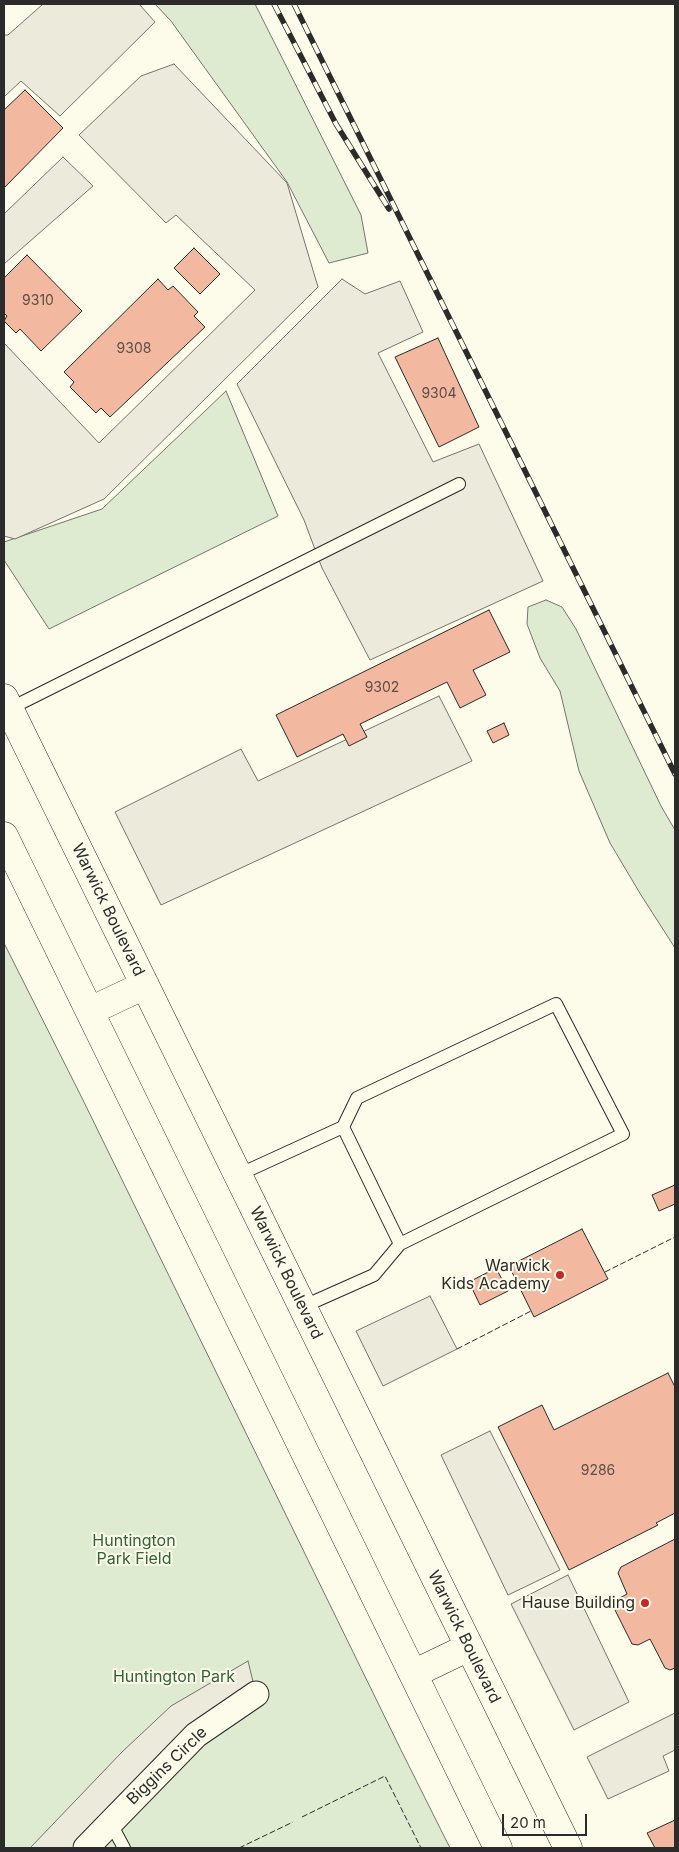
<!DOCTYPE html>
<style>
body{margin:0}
#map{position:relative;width:679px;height:1852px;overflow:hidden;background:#fdfbea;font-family:Inter,sans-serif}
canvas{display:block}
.frame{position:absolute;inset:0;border:5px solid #2b2b2b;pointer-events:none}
.scale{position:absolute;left:502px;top:1814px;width:85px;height:22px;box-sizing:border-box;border:2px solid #2b2b2b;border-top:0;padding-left:6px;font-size:15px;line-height:18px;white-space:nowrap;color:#2b2b2b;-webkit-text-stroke:4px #fdfbea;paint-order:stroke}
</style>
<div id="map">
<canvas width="679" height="1852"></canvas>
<div class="frame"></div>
<div class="scale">20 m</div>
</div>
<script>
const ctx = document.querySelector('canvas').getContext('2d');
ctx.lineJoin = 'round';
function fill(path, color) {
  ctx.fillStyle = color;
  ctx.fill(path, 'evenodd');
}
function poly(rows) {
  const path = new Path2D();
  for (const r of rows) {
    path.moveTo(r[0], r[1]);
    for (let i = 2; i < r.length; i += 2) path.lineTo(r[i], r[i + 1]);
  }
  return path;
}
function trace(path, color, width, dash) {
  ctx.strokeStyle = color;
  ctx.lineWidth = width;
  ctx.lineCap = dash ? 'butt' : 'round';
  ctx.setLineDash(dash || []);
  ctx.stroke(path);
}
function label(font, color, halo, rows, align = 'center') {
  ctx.font = font + ' Inter,sans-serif';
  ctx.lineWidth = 4;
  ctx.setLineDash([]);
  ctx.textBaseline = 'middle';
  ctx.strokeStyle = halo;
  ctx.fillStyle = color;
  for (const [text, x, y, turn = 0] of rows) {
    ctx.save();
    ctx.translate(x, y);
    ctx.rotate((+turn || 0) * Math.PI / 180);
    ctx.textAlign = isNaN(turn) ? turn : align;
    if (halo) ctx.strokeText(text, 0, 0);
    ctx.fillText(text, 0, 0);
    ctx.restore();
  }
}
const green = poly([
 [155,4,255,4,361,215,368,253,329,263,287,182,171,21,155,4],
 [226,391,278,516,49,629,4,560,4,542,102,509,226,391],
 [546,600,562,607,576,629,661,806,675,830,675,948,641,895,610,843,579,771,560,691,540,658,527,624,528,607,546,600],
 [4,943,82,1098,400,1748,450,1848,4,1848,4,943]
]);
fill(green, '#deebd1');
trace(green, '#74746e', 1);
const parking = poly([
 [43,4,139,4,155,22,60,116,21,81,4,97,4,35,8,35,43,4],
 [174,64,287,183,318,287,104,499,15,539,4,536,4,343,99,443,255,290,176,215,166,223,79,135,141,76,174,64],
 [63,157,93,186,4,264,4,214,63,157],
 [342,279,365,294,400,281,423,332,378,353,433,462,479,444,543,581,370,660,322,568,304,520,237,384,342,279],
 [439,696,472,761,161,905,115,812,241,749,258,781,439,696],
 [430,1296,457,1349,383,1386,356,1331,430,1296],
 [490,1431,560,1570,508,1595,441,1455,490,1431],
 [568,1575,629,1702,574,1730,511,1604,568,1575],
 [248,1661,256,1694,86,1848,30,1848,122,1752,171,1706,248,1661],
 [675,1713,675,1750,663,1756,669,1771,608,1799,587,1757,675,1713]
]);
fill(parking, '#eceadb');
trace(parking, '#74746e', 1);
const building = poly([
 [25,90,63,128,4,188,4,110,25,90],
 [194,248,220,274,200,294,174,268,194,248],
 [27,255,82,311,41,351,20,329,16,333,4,321,7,316,4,313,4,278,27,255],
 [158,279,168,290,173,286,198,312,194,316,205,327,110,417,101,408,96,413,70,387,74,382,64,372,158,279],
 [438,338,479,427,439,447,395,357,438,338],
 [489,610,510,652,473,670,486,695,460,708,447,682,360,724,367,737,349,746,343,734,297,757,276,715,489,610],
 [504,723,509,735,493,743,487,731,504,723],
 [675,1185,675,1204,659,1211,652,1195,675,1185],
 [582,1229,608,1279,534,1317,509,1266,582,1229],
 [496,1268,508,1291,480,1305,469,1282,496,1268],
 [668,1373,675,1387,675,1513,656,1523,658,1525,569,1570,498,1427,542,1405,554,1430,668,1373],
 [675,1539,675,1668,670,1670,665,1668,650,1639,638,1645,632,1644,613,1606,616,1600,627,1594,618,1573,621,1567,675,1539],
 [675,1820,675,1848,655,1848,647,1833,675,1820]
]);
fill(building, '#f2b8a0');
trace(building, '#2b2b2b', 1);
const service = poly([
 [9,709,459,484],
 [238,1175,343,1127,400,1244],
 [302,1307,374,1275,400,1244,623,1134,556,1004,357,1098,343,1127],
 [110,1822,124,1848]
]);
const minor = poly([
 [86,1848,196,1735,256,1694]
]);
const primary = poly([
 [4,698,568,1848],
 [4,836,498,1848],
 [90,1011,145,985],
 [413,1674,469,1647]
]);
trace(service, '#2b2b2b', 14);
trace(minor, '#2b2b2b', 27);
trace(primary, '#2b2b2b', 29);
trace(service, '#fdfbea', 12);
trace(minor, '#fdfbea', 25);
trace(primary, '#fdfbea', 28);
const rail = poly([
 [274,4,336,124,389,209],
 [294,4,675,774]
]);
trace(rail, '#2b2b2b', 5.5);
trace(rail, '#fdfbea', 4, [11]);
trace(poly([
 [605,1272,675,1237],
 [457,1349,531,1311],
 [302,1817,385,1776,421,1848],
 [239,1848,293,1822]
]), '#2b2b2b', 1, [6, 2.5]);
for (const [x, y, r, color] of [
 [560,1275,5,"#c62828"],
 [645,1603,5,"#c62828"]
]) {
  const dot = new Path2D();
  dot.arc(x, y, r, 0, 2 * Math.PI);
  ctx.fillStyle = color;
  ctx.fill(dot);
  trace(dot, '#fdfbea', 2);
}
label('14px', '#5d4e48', null, [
 ["9310",38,301],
 ["9308",134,349],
 ["9304",439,394],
 ["9302",382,688],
 ["9286",598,1471]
]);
label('16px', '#2b2b2b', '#fdfbea', [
 ["Warwick Boulevard",108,910,64],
 ["Warwick Boulevard",286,1273,64],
 ["Warwick Boulevard",464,1637,64],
 ["Biggins Circle",167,1766,-44]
]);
label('16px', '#2b2b2b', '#fdfbea', [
 ["Warwick",550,1266],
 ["Kids Academy",550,1284],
 ["Hause Building",635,1603]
], 'right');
label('16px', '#34623c', '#fdfbea', [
 ["Huntington",134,1541],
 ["Park Field",134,1559],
 ["Huntington Park",174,1677]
]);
</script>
